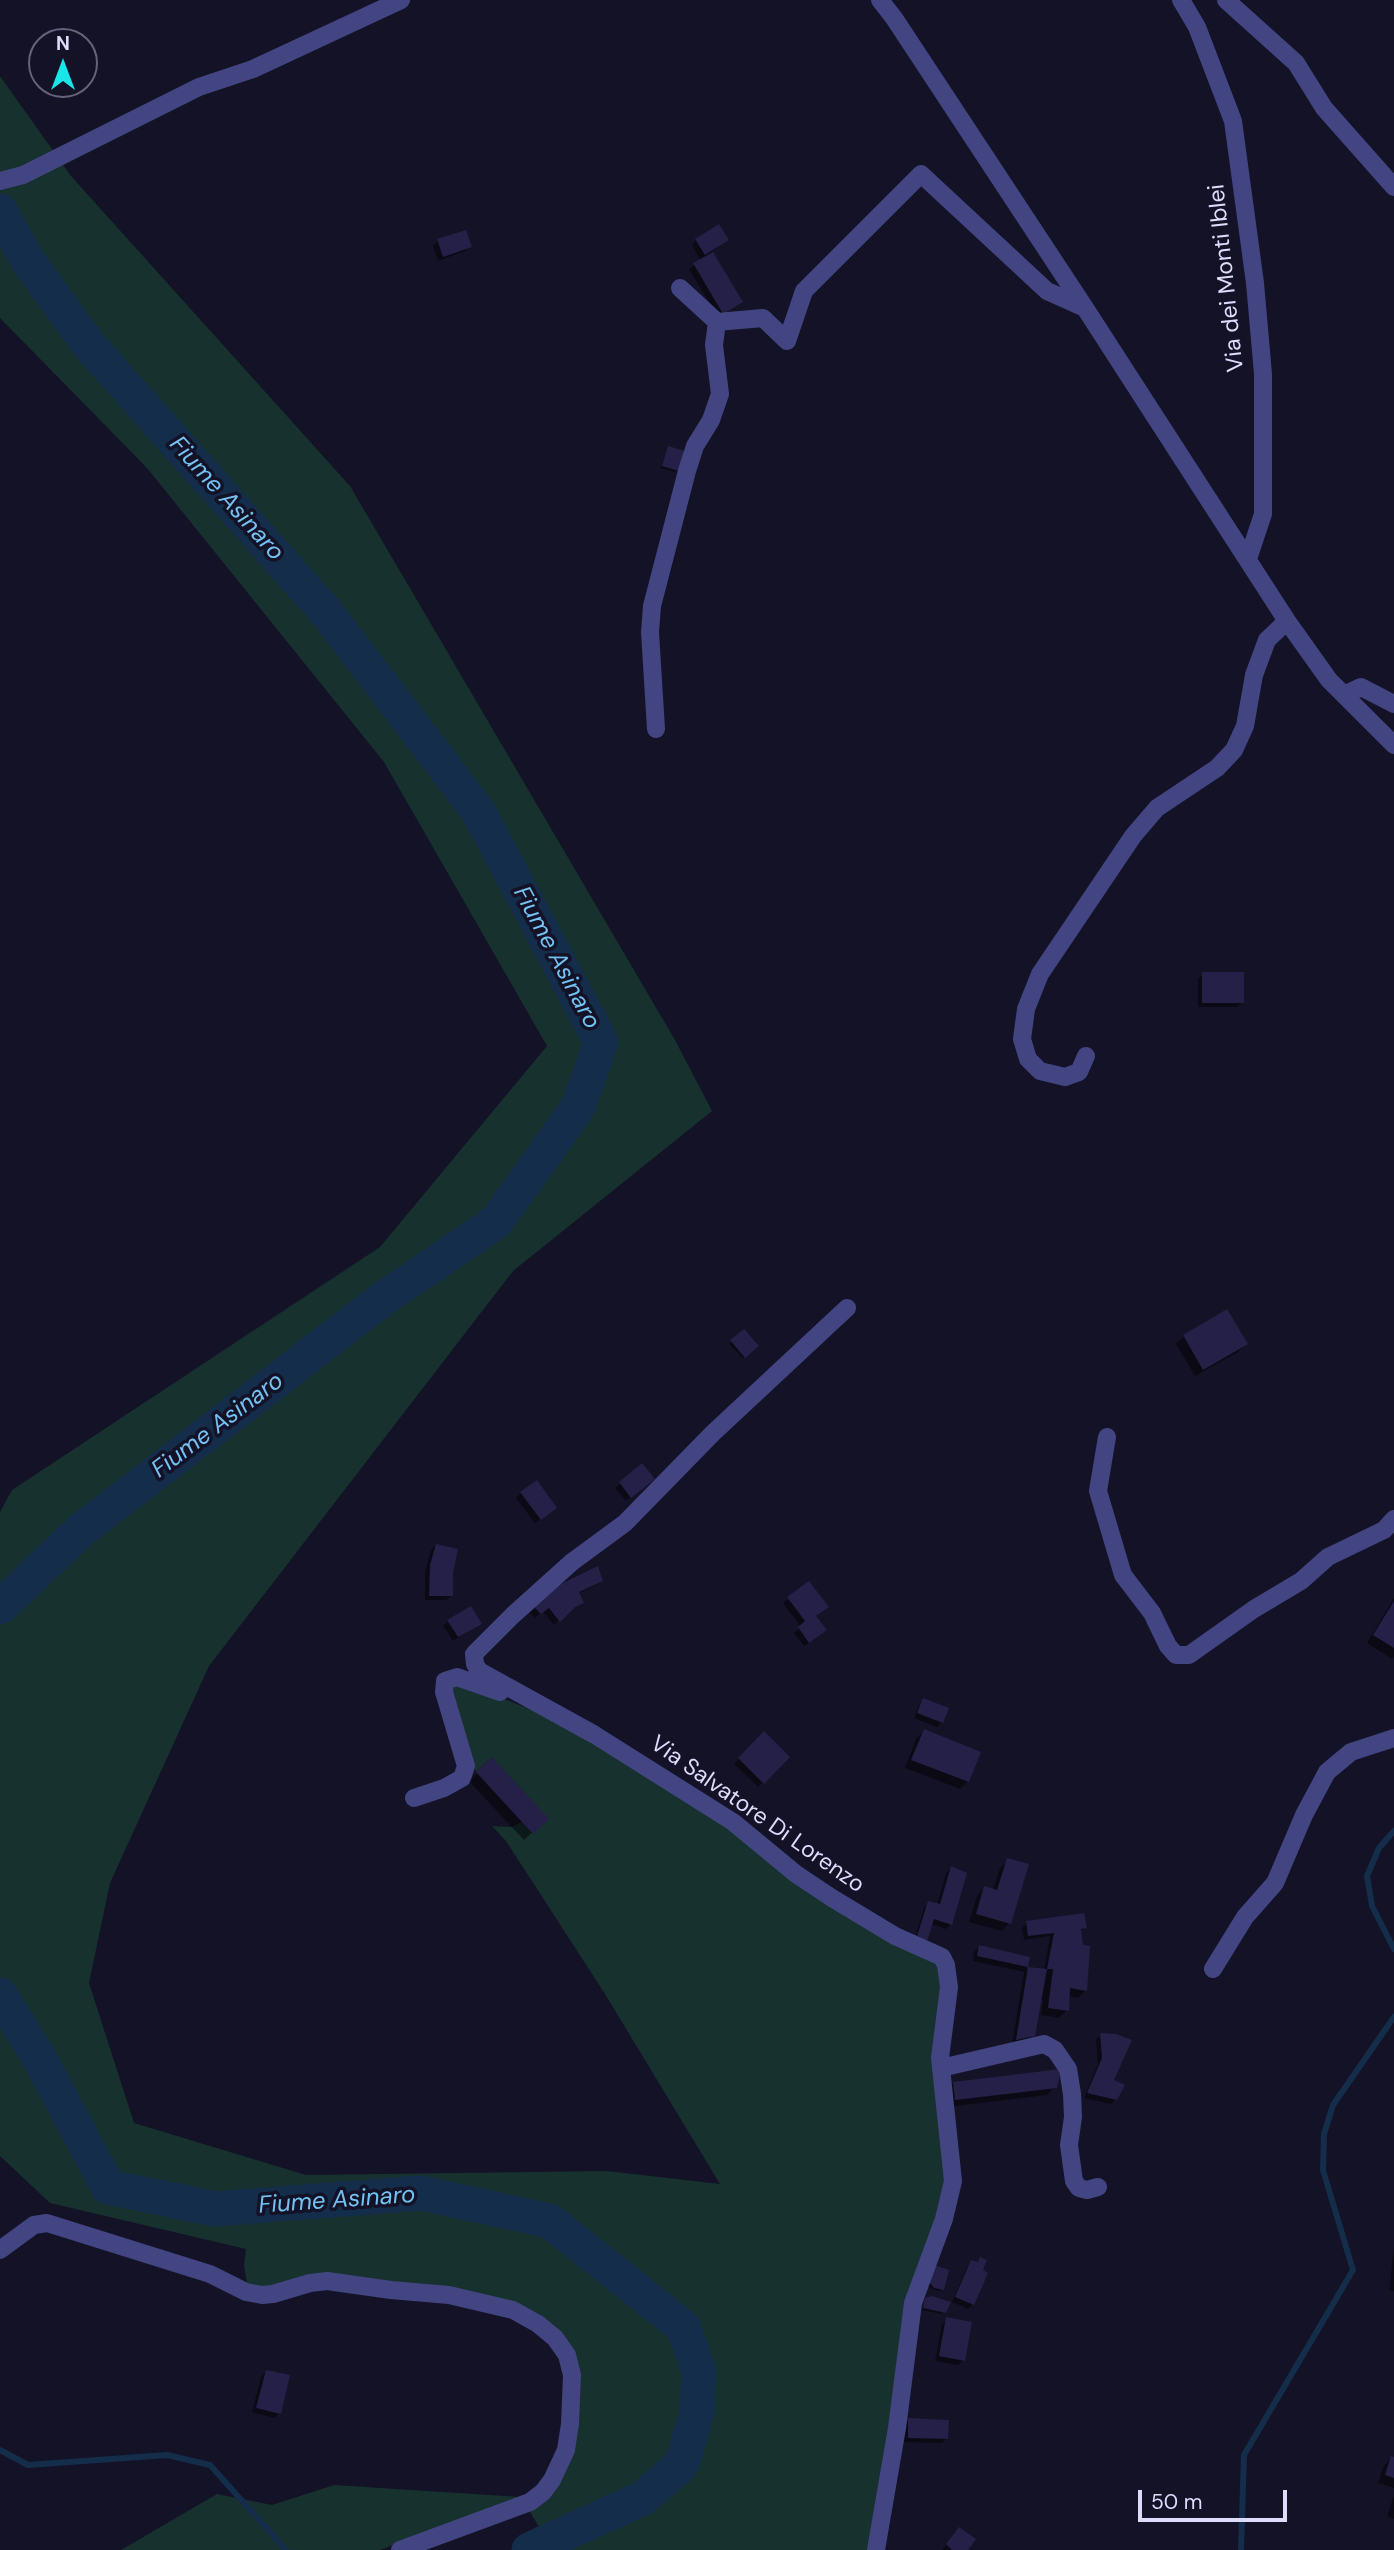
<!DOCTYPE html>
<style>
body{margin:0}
#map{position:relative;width:1394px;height:2550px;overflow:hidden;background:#141227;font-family:"DM Sans",sans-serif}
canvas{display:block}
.north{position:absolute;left:28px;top:28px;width:70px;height:70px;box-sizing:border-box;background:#141227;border:2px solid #64637c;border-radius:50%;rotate:0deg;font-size:19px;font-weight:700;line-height:28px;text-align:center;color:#dddcfc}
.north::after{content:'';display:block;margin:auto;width:24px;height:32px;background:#1ae6ea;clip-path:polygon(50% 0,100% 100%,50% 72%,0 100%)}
.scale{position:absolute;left:1138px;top:2490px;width:149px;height:32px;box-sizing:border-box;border:4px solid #dddcfc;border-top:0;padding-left:9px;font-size:21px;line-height:24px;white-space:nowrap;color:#dddcfc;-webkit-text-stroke:5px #141227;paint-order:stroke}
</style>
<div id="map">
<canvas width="1394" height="2550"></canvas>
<div class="north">N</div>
<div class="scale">50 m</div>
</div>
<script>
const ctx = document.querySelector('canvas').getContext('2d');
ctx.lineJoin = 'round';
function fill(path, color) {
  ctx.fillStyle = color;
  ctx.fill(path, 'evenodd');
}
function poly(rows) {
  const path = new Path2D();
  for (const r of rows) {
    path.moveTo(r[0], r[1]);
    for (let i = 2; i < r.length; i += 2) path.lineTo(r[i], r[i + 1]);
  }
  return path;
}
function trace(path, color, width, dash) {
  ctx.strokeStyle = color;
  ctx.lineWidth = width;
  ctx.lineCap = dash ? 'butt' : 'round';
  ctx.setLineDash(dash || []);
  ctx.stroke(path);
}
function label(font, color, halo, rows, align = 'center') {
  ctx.font = font + ' "DM Sans",sans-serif';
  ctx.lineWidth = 7;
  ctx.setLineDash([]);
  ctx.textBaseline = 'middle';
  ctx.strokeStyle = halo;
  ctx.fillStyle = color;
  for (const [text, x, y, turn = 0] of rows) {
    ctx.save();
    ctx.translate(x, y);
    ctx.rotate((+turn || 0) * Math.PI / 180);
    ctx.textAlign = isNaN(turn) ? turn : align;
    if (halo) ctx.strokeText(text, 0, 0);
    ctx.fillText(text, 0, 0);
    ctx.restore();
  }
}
fill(poly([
 [0,76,71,176,350,486,675,1040,712,1111,513,1271,209,1666,110,1883,89,1983,134,2123,306,2175,607,2171,720,2184,605,1994,506,1841,492,1826,512,1827,522,1822,533,1834,492,1757,476,1772,451,1695,454,1686,458,1684,494,1695,550,1717,593,1738,942,1966,948,2182,939,2215,870,2550,552,2550,528,2508,572,2446,566,2343,454,2291,248,2288,244,2266,246,2249,50,2203,0,2156,0,1512,12,1490,380,1247,547,1046,384,762,147,468,0,318],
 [334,2485,520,2497,380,2550,121,2550,217,2494,272,2505]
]), '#16312e');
fill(poly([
 [696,240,727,240,712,252,741,302,718,317,689,269,701,261,692,245],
 [438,241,470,247,465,251,438,261,433,246],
 [668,448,677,470,675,472,661,468],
 [1203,974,1242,1002,1237,1007,1198,1007,1198,979],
 [743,1331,756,1346,743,1358,729,1344],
 [1184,1336,1245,1344,1238,1352,1195,1376,1176,1344],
 [642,1466,647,1484,626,1501,615,1488],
 [521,1493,550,1513,535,1523,516,1498],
 [436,1545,451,1572,451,1596,446,1600,425,1600,425,1572,431,1550],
 [601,1580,596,1585,577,1594,582,1602,568,1611,554,1625,543,1611,535,1618,528,1611,562,1586],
 [809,1583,822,1612,815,1617,820,1635,804,1646,794,1633,801,1627,783,1603],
 [1394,1598,1394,1657,1392,1659,1367,1643],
 [448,1621,480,1623,453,1641,443,1626],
 [923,1700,942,1722,937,1727,914,1718,919,1705],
 [924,1731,968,1781,960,1789,905,1768,916,1739],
 [764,1734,788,1757,758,1787,734,1764],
 [492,1760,546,1819,524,1840,469,1781],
 [1008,1860,1009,1923,1002,1931,969,1922,977,1896,984,1888,993,1890,1000,1868],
 [951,1868,951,1924,946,1929,931,1924,925,1941,914,1942,924,1908,929,1903,937,1905,946,1873],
 [1027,1923,1085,1927,1079,1933,1086,1990,1078,1998,1068,1996,1067,2010,1059,2018,1041,2015,1043,2000,1040,1999,1033,2035,1028,2040,1012,2044,1024,1972,973,1961,974,1952,979,1947,1028,1958,1026,1969,1044,1971,1050,1936,1024,1940,1022,1928],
 [1101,2035,1116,2099,1111,2104,1084,2098,1098,2064,1096,2039],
 [953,2084,1055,2087,1047,2095,947,2107,946,2091],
 [1394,2247,1394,2291,1389,2291],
 [981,2259,973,2304,968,2309,952,2302,967,2267,972,2262,976,2263],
 [933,2269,942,2289,940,2291,932,2289,928,2285],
 [926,2300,944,2312,942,2314,922,2310],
 [947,2319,963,2361,958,2365,935,2361,942,2324],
 [266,2372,279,2413,274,2418,252,2412,261,2377],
 [909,2420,947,2438,942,2443,904,2442,904,2425],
 [1391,2458,1394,2458,1394,2488,1378,2483,1384,2466],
 [1394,2495,1394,2519,1387,2516],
 [954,2534,966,2550,942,2550]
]), '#0007');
trace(poly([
 [1394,1831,1379,1848,1367,1876,1372,1906,1394,1949],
 [0,2450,28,2465,167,2455,210,2465,286,2550],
 [1241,2550,1244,2455,1353,2270,1323,2170,1324,2134,1333,2105,1394,2017]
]), '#142d4a', 6);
trace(poly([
 [0,211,28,261,89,345,326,612,478,811,601,1042,578,1107,496,1222,384,1298,80,1531,0,1607],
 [0,1995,40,2059,108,2187,215,2209,421,2193,550,2221,683,2327,699,2371,697,2412,682,2464,643,2498,529,2550]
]), '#142d4a', 35);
fill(poly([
 [719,224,729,240,705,255,695,239],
 [466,230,472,247,443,257,437,239],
 [713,252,743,302,723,314,693,263],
 [668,446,685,451,679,471,662,466],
 [1202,972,1244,972,1244,1003,1202,1003],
 [1227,1309,1248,1344,1203,1370,1183,1335],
 [744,1329,759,1346,745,1358,730,1340],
 [642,1463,655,1479,631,1498,619,1482],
 [537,1480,557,1508,541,1520,520,1492],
 [436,1544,458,1549,453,1573,453,1596,429,1596,430,1565],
 [598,1566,603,1581,579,1592,584,1603,575,1607,560,1622,549,1608,541,1614,532,1605,561,1584],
 [809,1581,829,1607,816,1616,827,1630,809,1643,798,1627,805,1621,787,1597],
 [1394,1601,1394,1648,1373,1635],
 [471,1606,482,1624,458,1637,447,1620],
 [923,1698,949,1708,943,1723,917,1713],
 [924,1729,981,1752,969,1782,911,1760],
 [764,1731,790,1757,764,1784,738,1758],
 [492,1757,549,1819,533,1834,476,1772],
 [1007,1858,1029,1864,1011,1924,976,1914,984,1886,997,1890],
 [951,1866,967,1873,952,1925,934,1919,927,1941,917,1936,928,1901,940,1904],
 [1084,1913,1087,1928,1081,1929,1083,1945,1090,1946,1087,1991,1070,1988,1069,2011,1048,2008,1053,1969,1047,1969,1054,1933,1028,1936,1026,1921],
 [979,1945,1030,1957,1028,1967,977,1956],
 [1028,1967,1047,1969,1035,2036,1016,2040],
 [1100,2033,1116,2034,1132,2040,1114,2080,1125,2085,1117,2100,1087,2093,1102,2058],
 [1061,2069,1057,2088,955,2100,953,2082],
 [980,2257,987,2260,983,2270,988,2273,974,2305,955,2297,971,2260,978,2262],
 [934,2265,949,2270,944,2290,934,2288,929,2282],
 [932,2296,951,2302,946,2313,923,2308,925,2298],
 [946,2317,972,2322,965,2361,939,2356],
 [266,2370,290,2375,281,2414,256,2408],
 [908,2418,949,2420,948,2439,908,2438],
 [1391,2456,1394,2457,1394,2478,1385,2475],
 [959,2527,976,2539,968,2550,952,2550,946,2544]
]), '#252047');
trace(poly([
 [880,0,894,18,1085,308,1287,621,1329,680,1394,745],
 [1181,0,1197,27,1233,121,1255,283,1263,374,1263,514,1248,559],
 [1226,0,1296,63,1324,108,1394,187],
 [0,181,23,175,199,87,253,69,401,0],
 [680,288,717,322,763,318,787,341,804,291,921,174,1047,291,1085,308],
 [1344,695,1361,687,1394,704],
 [656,729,650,632,652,606,687,471,695,446,711,420,720,394,714,345,717,322],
 [1086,1056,1079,1072,1065,1077,1040,1071,1028,1059,1022,1039,1026,1009,1040,974,1133,836,1157,808,1217,768,1234,750,1245,726,1254,675,1267,640,1287,621],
 [847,1308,713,1433,625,1523,572,1562,513,1615,474,1654,475,1664,479,1671,595,1735,733,1822,796,1874,832,1898,895,1936,942,1957,946,1965,949,1987,940,2058,953,2181,944,2219,913,2303,897,2428,876,2550],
 [1107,1437,1098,1491,1123,1575,1152,1613,1168,1646,1176,1655,1189,1655,1254,1609,1301,1581,1328,1557,1384,1530,1394,1519],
 [414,1798,444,1788,462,1778,466,1766,444,1692,445,1681,457,1677,500,1692],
 [1213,1969,1245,1917,1275,1883,1304,1815,1327,1772,1351,1752,1394,1738],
 [941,2068,1044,2044,1055,2050,1068,2069,1072,2094,1073,2117,1069,2145,1074,2181,1079,2188,1087,2190,1098,2187],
 [0,2250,34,2225,47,2223,210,2274,246,2292,262,2295,273,2294,310,2283,327,2281,391,2290,449,2295,513,2310,538,2324,555,2338,567,2355,572,2375,570,2424,566,2450,552,2480,543,2492,530,2502,400,2550]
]), '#424582', 18);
label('23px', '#dddcfc', '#141227', [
 ["Via dei Monti Iblei",1227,278,-96],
 ["Via Salvatore Di Lorenzo",757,1815,35]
]);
label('italic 24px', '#74c2f2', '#141227', [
 ["Fiume Asinaro",226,499,48],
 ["Fiume Asinaro",556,958,62],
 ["Fiume Asinaro",218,1426,-37],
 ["Fiume Asinaro",337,2201,-4]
]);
</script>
